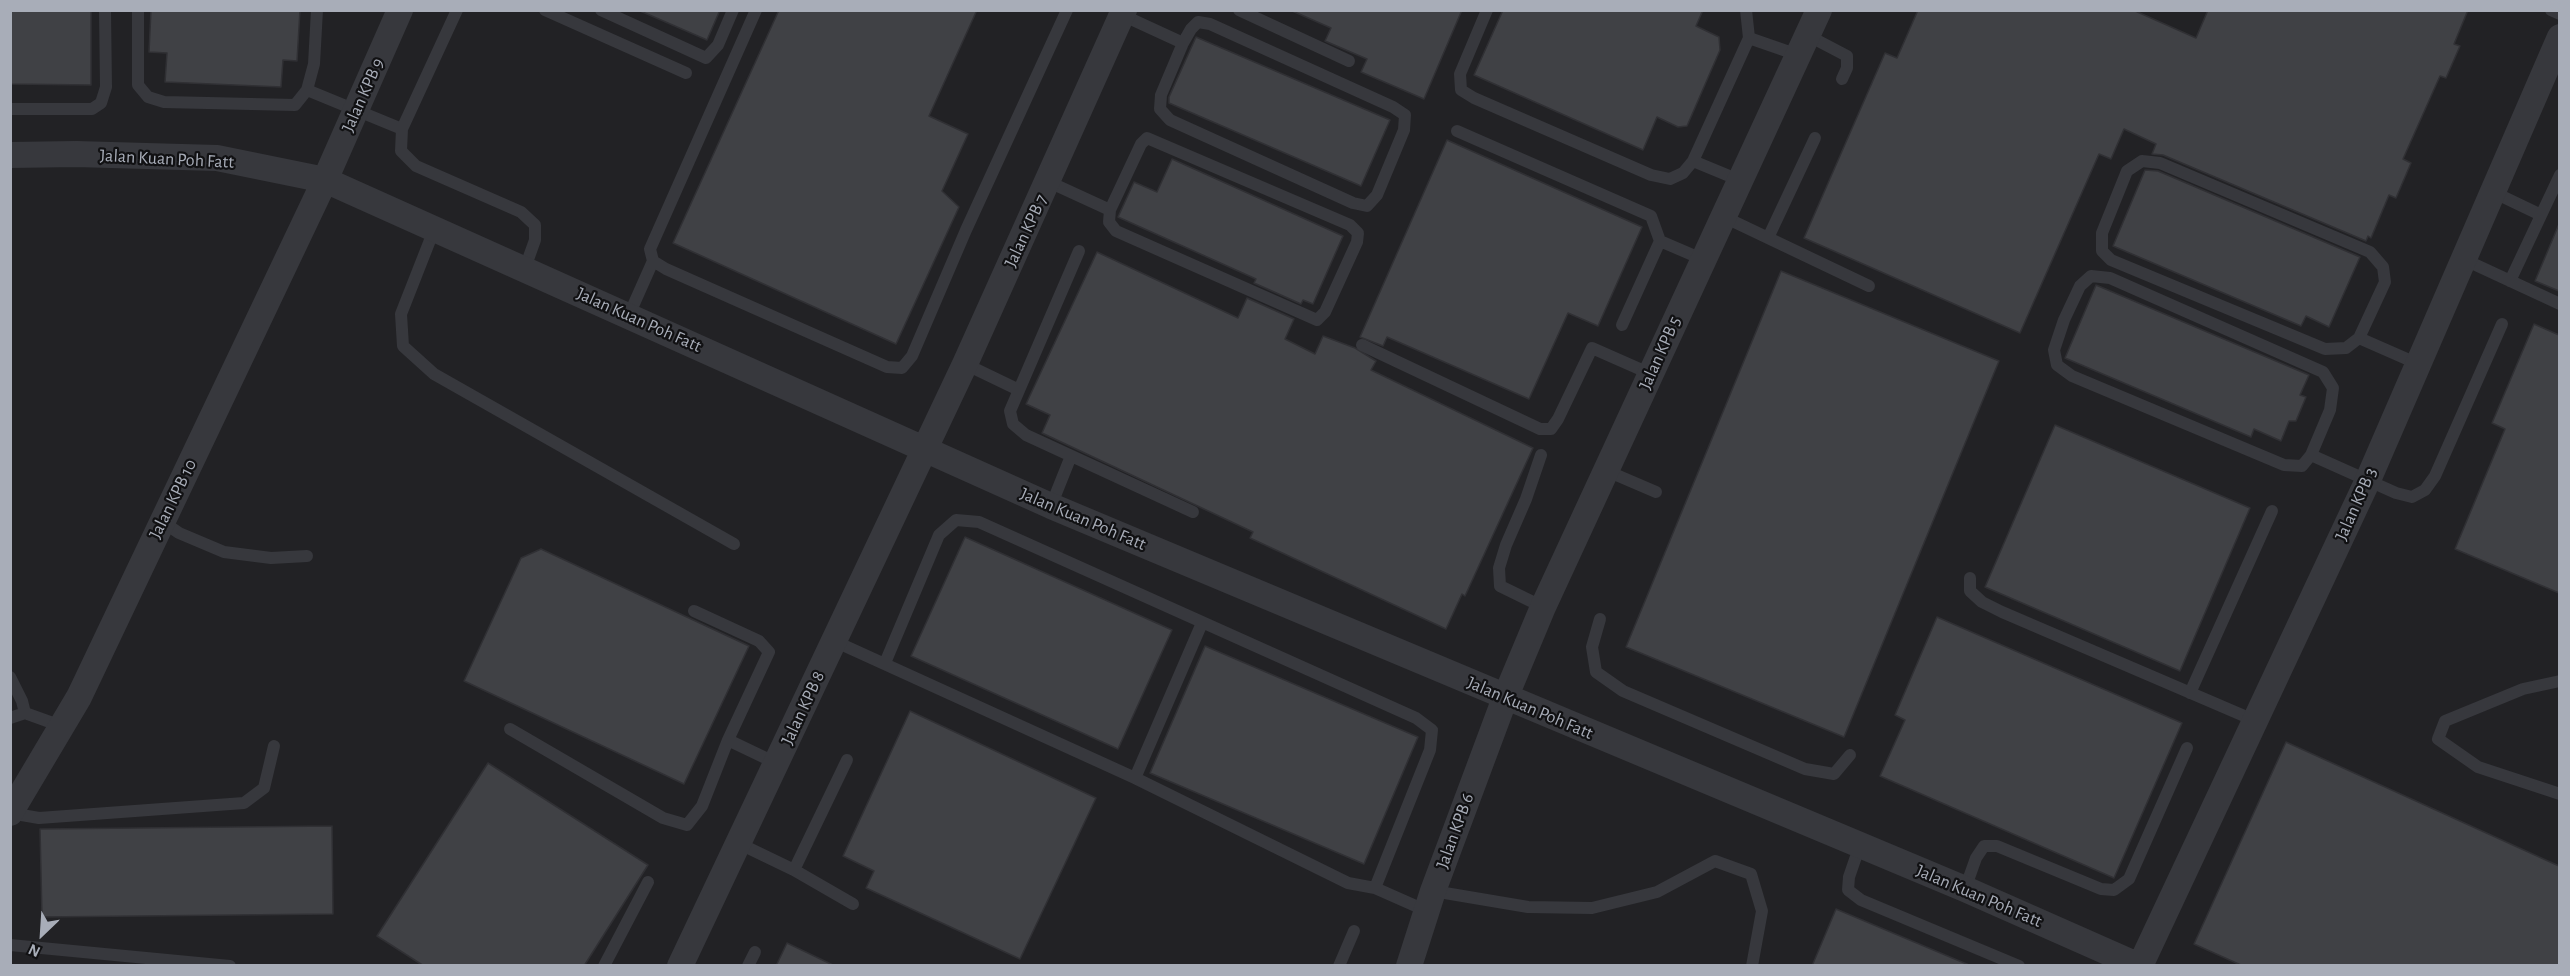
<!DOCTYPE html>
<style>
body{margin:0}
#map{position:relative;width:2570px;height:976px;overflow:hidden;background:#161618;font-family:"Alegreya Sans",sans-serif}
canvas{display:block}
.frame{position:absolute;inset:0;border:12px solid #a8adb8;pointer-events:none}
.north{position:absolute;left:12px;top:904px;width:60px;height:60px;-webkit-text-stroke:4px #111113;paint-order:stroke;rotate:205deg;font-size:16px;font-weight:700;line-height:24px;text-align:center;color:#a8adb8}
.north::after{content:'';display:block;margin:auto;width:21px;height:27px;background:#a8adb8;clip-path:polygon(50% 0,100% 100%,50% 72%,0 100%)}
</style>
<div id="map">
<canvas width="2570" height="976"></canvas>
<div class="frame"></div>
<div class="north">N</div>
</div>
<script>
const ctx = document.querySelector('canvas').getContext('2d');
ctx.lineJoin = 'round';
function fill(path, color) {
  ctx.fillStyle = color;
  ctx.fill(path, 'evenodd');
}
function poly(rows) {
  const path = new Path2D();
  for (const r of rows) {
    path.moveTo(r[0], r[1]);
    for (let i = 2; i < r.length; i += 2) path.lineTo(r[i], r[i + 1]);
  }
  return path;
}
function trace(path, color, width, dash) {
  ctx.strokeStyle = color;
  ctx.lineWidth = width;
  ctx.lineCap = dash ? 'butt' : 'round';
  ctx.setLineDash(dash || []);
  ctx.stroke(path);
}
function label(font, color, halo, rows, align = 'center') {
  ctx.font = font + ' "Alegreya Sans",sans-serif';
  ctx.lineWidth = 4.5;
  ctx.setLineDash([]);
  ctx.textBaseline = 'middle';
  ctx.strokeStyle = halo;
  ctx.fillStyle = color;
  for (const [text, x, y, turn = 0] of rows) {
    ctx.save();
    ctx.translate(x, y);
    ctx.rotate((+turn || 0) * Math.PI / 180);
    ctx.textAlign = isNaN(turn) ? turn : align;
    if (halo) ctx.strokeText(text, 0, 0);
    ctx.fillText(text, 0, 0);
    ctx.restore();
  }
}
fill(poly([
 [10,11,2559,11,2559,965,11,965]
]), '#222225');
const building = poly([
 [10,10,91,10,91,85,10,84,10,10],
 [151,10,300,10,297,61,283,60,281,87,165,82,167,53,149,52,151,10],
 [638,10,720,10,707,40,638,10],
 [779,10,977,10,929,116,968,134,942,191,959,207,896,344,673,243,779,10],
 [1290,10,1462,10,1424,99,1361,72,1367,59,1325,41,1331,28,1290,10],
 [1503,10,1703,10,1696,26,1719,37,1720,50,1687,126,1678,127,1657,117,1643,150,1474,75,1503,10],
 [1918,10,2133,10,2196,38,2208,10,2468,10,2454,44,2460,46,2446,78,2440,76,2403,159,2411,163,2396,198,2389,195,2371,238,2368,236,2366,241,2163,155,2152,154,2156,144,2124,129,2111,159,2099,154,2020,333,1804,238,1885,53,1897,58,1918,10],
 [1196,37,1390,120,1361,186,1169,103,1169,97,1196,37],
 [1447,140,1642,227,1598,326,1568,313,1529,399,1387,337,1383,346,1360,337,1447,140],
 [1172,159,1343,236,1313,304,1303,300,1301,304,1254,283,1256,279,1118,217,1134,182,1157,192,1172,159],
 [2145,170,2158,171,2360,257,2329,327,2306,316,2301,326,2113,246,2145,170],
 [2559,224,2559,291,2535,281,2559,224],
 [1097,252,1238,318,1247,298,1294,319,1285,339,1315,354,1323,336,1355,348,1376,361,1371,370,1533,448,1465,596,1462,594,1446,629,1250,538,1253,532,1042,433,1050,415,1026,404,1097,252],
 [1781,271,1999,361,1844,737,1626,647,1781,271],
 [2096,285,2309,375,2300,395,2306,397,2296,421,2289,421,2281,441,2254,429,2251,437,2065,358,2096,285],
 [2534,324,2559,335,2559,593,2455,549,2505,429,2492,423,2534,324],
 [2055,425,2250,508,2180,671,1985,587,2055,425],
 [965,537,1172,630,1118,749,911,656,965,537],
 [541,549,749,646,684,784,464,681,521,558,541,549],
 [1937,617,2182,723,2114,878,1880,776,1905,720,1895,715,1937,617],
 [1205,646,1418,737,1364,864,1150,773,1205,646],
 [910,711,1096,798,1020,959,866,888,874,871,843,856,910,711],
 [2286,742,2559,866,2559,966,2243,966,2194,944,2286,742],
 [488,763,648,865,584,966,424,966,377,936,488,763],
 [332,826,333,914,42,917,40,829,332,826],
 [1836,909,1969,965,1969,966,1812,966,1836,909],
 [787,943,835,966,776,966,787,943]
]);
fill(building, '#404145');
trace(building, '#303034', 1.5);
trace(poly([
 [138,10,138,85,148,97,164,102,295,105,307,90,402,129],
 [457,10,402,129,401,151,416,166,521,212,535,225,535,240,525,268],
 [545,10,686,73],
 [601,10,706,58,718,45,733,10],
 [756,10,650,249,653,261,666,269,887,367,902,368,912,356,966,230,1067,10],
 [1239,10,1349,61],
 [1487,10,1460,74,1461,90,1474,98,1651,175,1670,179,1683,173,1693,161,1749,38,1746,10],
 [2551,10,2560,14],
 [1120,14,1183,43,1191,29,1198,22,1210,24,1393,107,1405,115,1404,130,1377,195,1367,206,1353,203,1170,120,1160,109,1161,95,1183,43],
 [1807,35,1847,56,1847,68,1842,79],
 [1749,38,1798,55],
 [307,90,314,64,317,10],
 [10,109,92,109,101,103,106,87,105,10],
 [1457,131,1651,216,1660,241],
 [1693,161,1739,180],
 [2142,161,2160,163,2370,252,2383,267,2385,282,2359,338,2346,348,2325,349,2111,260,2102,251,2102,233,2127,171,2142,161],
 [1049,182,1110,210,1141,144,1147,138,1350,225,1358,233,1357,242,1325,312,1317,320,1116,231,1109,222,1110,210],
 [2493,192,2541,215],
 [1722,216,1869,286],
 [434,230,401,314,403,346,434,374,734,544],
 [1768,238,1815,138],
 [1079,251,1010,411,1013,424,1026,435,1193,512],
 [2463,259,2560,304],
 [2510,281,2560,175],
 [629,315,653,261],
 [1622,325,1660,241,1702,259],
 [2359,338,2416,363],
 [1362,345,1540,429,1551,429,1558,419,1592,348,1651,374],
 [965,364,1019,390],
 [1541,455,1526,499,1506,545,1499,568,1500,586,1543,607],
 [2311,455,2330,410,2333,388,2323,372,2110,278,2091,276,2080,286,2064,320,2054,350,2057,365,2072,376,2284,465,2302,466,2311,455,2396,493,2412,497,2425,490,2435,476,2502,324],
 [1607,471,1656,492],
 [1051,506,1071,456],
 [163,522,179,533,224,552,271,558,307,556],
 [1970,578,1970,591,1982,602,2002,612,2256,721],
 [694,611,759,641,769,652,728,740],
 [1600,619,1592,647,1596,672,1623,691,1805,769,1834,774,1850,755],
 [834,641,1135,778,1348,883,1375,888,1427,911],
 [885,663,939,535,956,520,979,522,1416,718,1432,730,1430,750,1375,888],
 [10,677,22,701,25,713],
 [2560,681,2523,689,2445,721,2438,739,2478,767,2560,794],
 [2190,693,2272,511],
 [10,718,25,713,61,726],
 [510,729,663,818,687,825,702,806,728,740,776,763],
 [1135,778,1202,623],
 [10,813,39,818,244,803,264,788,274,746],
 [738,843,794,870,853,904],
 [1860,845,1849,877,1848,890,1861,900,2019,966],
 [794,870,847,760],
 [1965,889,1976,858,1984,846,1997,846,2101,889,2114,890,2129,879,2187,748],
 [1433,891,1528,907,1592,908,1657,892,1715,861,1751,874,1762,911,1752,966],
 [10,945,230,966],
 [604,966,648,882],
 [748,966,755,952],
 [1339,966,1354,931]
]), '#37383d', 12);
trace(poly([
 [10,155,76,154,217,158,325,180,1051,506,1965,889,2139,966],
 [10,813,79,697,325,180,400,10],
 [680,966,965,364,1124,10],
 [1409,966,1433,891,1505,698,1543,607,1819,10],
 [2140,966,2368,480,2560,37]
]), '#37383d', 26);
label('18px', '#a8adb8', '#111113', [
 ["Jalan KPB 9",363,95,-66],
 ["Jalan Kuan Poh Fatt",167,159,3],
 ["Jalan KPB 7",1026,231,-65],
 ["Jalan Kuan Poh Fatt",639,320,24],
 ["Jalan KPB 5",1660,353,-66],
 ["Jalan KPB 10",173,499,-64],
 ["Jalan KPB 3",2356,504,-66],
 ["Jalan Kuan Poh Fatt",1083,519,23],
 ["Jalan KPB 8",803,708,-65],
 ["Jalan Kuan Poh Fatt",1530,708,23],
 ["Jalan KPB 6",1455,831,-70],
 ["Jalan Kuan Poh Fatt",1979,896,23]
]);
</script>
